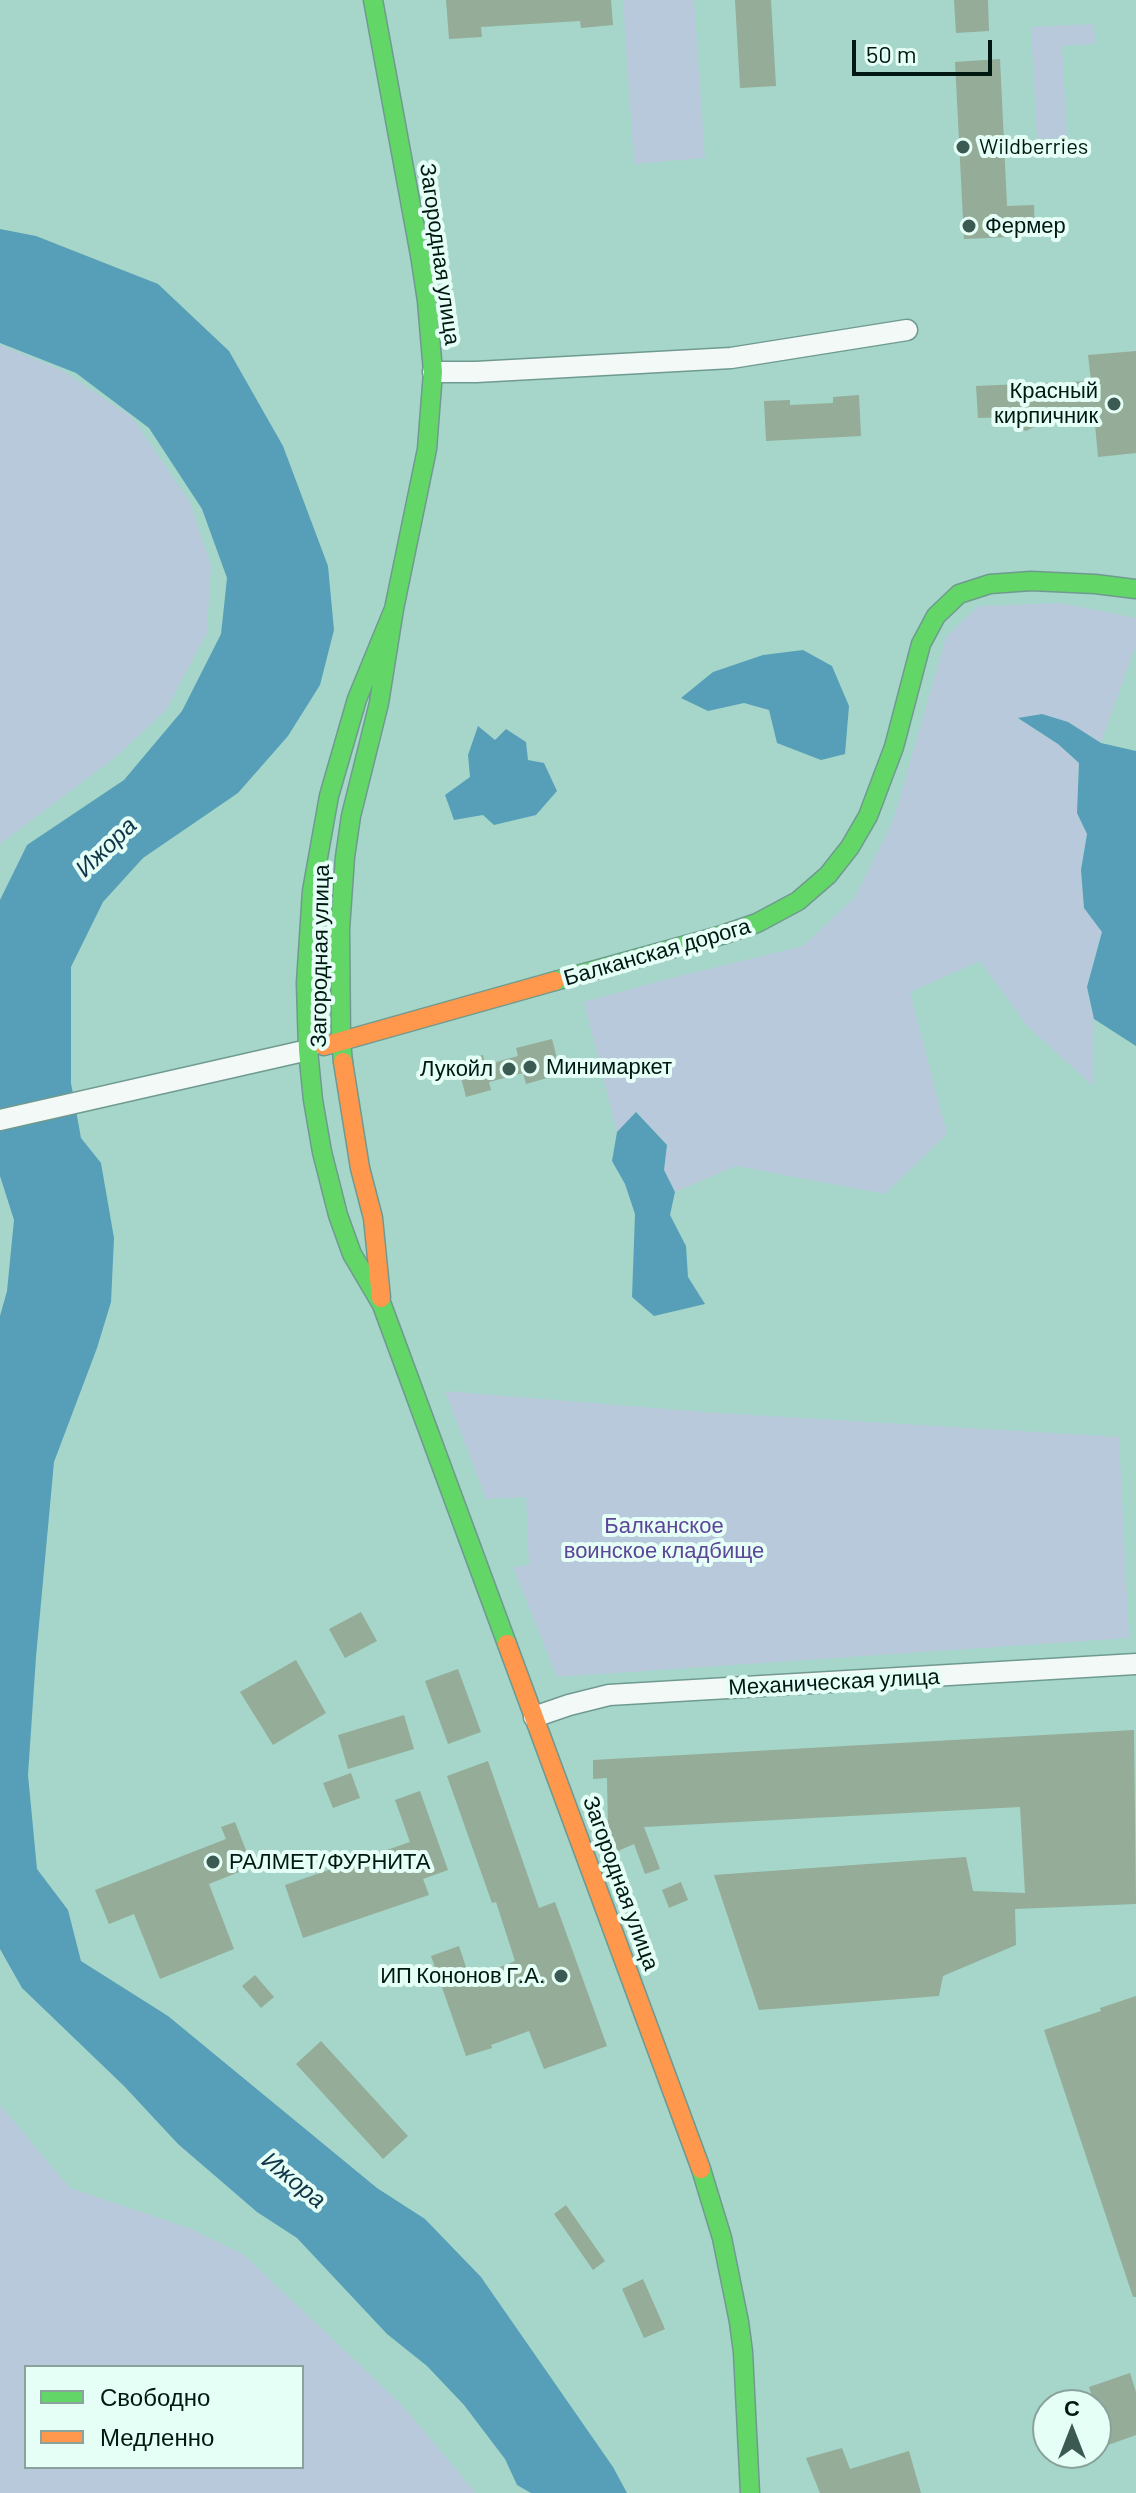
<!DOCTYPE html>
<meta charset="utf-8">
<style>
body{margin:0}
#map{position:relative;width:1136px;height:2493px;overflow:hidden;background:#a5d6c9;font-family:Barlow,sans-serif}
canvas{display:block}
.legend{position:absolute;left:24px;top:2365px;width:280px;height:104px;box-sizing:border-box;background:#e5fef6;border:2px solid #89a29b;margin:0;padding:10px 14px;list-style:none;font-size:24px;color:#001812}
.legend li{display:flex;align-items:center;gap:16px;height:40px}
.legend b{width:40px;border:2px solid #89a29b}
.north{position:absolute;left:1032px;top:2389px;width:80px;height:80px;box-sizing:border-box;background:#e5fef6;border:2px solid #89a29b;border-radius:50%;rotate:0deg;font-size:22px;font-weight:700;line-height:32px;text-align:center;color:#001812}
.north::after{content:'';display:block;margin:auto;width:28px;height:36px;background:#3a5a52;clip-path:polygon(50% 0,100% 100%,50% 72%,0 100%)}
.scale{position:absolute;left:852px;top:40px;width:140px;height:36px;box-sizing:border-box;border:4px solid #001812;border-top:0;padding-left:10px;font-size:24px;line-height:28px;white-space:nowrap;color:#001812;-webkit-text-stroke:6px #e5fef6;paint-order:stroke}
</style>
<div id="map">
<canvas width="1136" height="2493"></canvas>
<ul class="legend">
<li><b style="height:10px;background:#63d668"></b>Свободно</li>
<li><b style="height:10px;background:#ff974d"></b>Медленно</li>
</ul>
<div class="north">С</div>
<div class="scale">50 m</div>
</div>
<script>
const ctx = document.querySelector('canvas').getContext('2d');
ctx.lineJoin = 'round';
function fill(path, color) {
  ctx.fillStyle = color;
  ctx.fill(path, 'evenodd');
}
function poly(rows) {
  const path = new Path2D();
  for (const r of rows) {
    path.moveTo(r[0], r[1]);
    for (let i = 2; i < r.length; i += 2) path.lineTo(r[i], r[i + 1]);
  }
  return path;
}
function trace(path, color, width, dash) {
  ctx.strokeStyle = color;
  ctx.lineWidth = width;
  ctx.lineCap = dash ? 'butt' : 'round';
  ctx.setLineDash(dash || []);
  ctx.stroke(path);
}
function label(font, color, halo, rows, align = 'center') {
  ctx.font = font + ' Barlow,sans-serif';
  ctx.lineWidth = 8;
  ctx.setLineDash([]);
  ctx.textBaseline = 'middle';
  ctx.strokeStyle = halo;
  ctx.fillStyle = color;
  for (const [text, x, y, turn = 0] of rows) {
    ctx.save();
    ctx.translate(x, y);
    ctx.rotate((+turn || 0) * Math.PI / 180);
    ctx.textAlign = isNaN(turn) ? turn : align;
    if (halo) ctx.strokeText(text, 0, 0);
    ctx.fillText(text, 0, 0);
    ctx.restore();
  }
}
fill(poly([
 [623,0,694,0,705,158,634,164],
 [1094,24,1095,44,1062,46,1067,138,1037,139,1031,27],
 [0,345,62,370,132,417,190,502,211,565,207,633,166,710,117,756,0,844],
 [1061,603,1136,618,1136,645,1101,743,1068,722,1042,714,1019,719,1058,744,1079,763,1077,813,1087,834,1081,870,1084,908,1102,931,1087,987,1094,1019,1093,1086,1027,1026,980,961,910,992,947,1134,885,1194,736,1166,675,1192,664,1170,667,1145,637,1112,617,1132,584,1002,664,980,803,946,855,897,893,821,946,637,978,606],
 [445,1391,704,1412,1119,1437,1129,1638,557,1677,513,1567,529,1565,526,1497,486,1499],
 [0,2105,70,2188,189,2228,243,2254,402,2405,476,2493,0,2493],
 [302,2367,302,2467,26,2467,26,2367]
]), '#b8c9dc');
fill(poly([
 [0,229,36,236,158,284,229,351,283,446,328,566,334,630,320,685,288,736,238,793,143,858,103,902,71,967,71,1083,81,1138,101,1163,114,1238,111,1302,97,1348,54,1462,36,1657,28,1775,37,1869,68,1910,81,1961,168,2016,377,2188,425,2219,481,2277,613,2467,627,2493,531,2493,517,2485,505,2459,464,2405,427,2366,387,2334,297,2238,257,2212,178,2144,124,2086,22,1988,0,1949,0,1316,7,1291,14,1220,0,1176,0,900,27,845,124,780,182,711,221,634,227,578,202,509,149,428,76,373,0,343],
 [803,650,832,666,849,706,845,754,821,760,777,743,769,710,744,703,708,711,681,698,713,672,763,655],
 [1042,714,1068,722,1101,743,1136,751,1136,1046,1094,1019,1087,987,1102,932,1084,908,1081,870,1087,834,1077,813,1079,763,1058,744,1018,718],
 [478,726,495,740,506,729,526,742,528,760,544,763,557,791,536,815,494,825,483,815,454,820,445,795,470,777,468,755],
 [636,1112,667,1145,664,1170,675,1192,670,1215,686,1246,688,1277,705,1304,654,1316,632,1297,635,1214,625,1184,612,1161,617,1132]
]), '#579fb8');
fill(poly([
 [446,0,611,0,613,25,581,28,580,21,481,27,482,37,449,39],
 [735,0,771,0,776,86,740,88],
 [954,0,988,0,989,31,956,33],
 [1000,59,1007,206,1034,205,1035,236,964,239,955,62],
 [1136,351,1136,453,1098,457,1094,413,1042,415,1036,426,1026,431,1016,427,1009,417,978,418,976,386,1091,381,1088,355],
 [859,395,861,436,766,441,764,401,790,400,790,405,833,403,833,397],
 [552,1039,561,1074,526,1084,523,1073,489,1082,491,1090,466,1097,457,1062,483,1055,485,1065,518,1056,516,1048],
 [361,1612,377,1641,345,1658,329,1629],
 [296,1660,326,1713,273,1745,240,1692],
 [458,1669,481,1732,448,1744,425,1681],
 [404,1715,414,1749,348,1769,338,1735],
 [1134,1730,1136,1904,1015,1909,1016,1945,943,1976,939,1996,759,2010,714,1875,966,1857,973,1891,1025,1893,1020,1807,644,1827,660,1869,645,1874,634,1844,618,1851,608,1829,607,1778,593,1779,593,1760],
 [488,1761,539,1908,555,1902,607,2046,544,2069,529,2031,491,2045,492,2048,466,2056,431,1956,459,1946,470,1979,515,1961,496,1902,492,1903,447,1776],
 [351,1773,360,1798,333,1808,323,1783],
 [420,1791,448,1870,423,1879,429,1895,303,1938,285,1885,410,1842,395,1800],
 [235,1822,251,1863,237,1868,239,1872,209,1884,234,1949,160,1979,134,1914,109,1924,95,1890,226,1839,221,1827],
 [681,1882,688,1900,669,1908,662,1890],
 [255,1975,274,1997,261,2008,242,1986],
 [1136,1996,1136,2297,1133,2297,1044,2030,1101,2011,1100,2008],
 [321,2041,408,2136,383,2159,296,2064],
 [566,2205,605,2261,593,2270,554,2214],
 [643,2279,665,2329,644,2338,622,2289],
 [1130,2373,1136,2392,1136,2435,1108,2445,1089,2387],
 [842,2448,850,2469,909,2451,921,2493,820,2493,806,2458]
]), '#94ac98');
const street = poly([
 [433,372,476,372,731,358,907,330],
 [0,1120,308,1050],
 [534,1717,569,1705,609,1695,1136,1664]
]);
const fast = poly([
 [394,609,357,699,329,796,312,891,306,983,308,1050,313,1100,322,1152,338,1215,352,1254,382,1305,507,1644],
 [555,981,722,935,757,923,798,901,828,875,850,847,868,816,894,747,921,644,936,616,959,594,990,584,1031,581,1095,584,1136,589],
 [343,1062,341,1041,340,929,345,857,351,816,379,703,394,609,427,449,433,372,427,301,420,255,373,0],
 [701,2169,722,2238,739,2322,743,2352,750,2493]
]);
const slow = poly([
 [324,1046,555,981],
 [343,1062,360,1168,373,1218,381,1298],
 [507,1644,701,2169]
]);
trace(street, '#709a8f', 23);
trace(fast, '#709a8f', 21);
trace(slow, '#709a8f', 21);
trace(street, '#f2f9f7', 20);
trace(fast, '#63d668', 18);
trace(slow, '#ff974d', 18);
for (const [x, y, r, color] of [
 [963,147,8,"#3a5a52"],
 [969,226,8,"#3a5a52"],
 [1114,404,8,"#3a5a52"],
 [530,1067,8,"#3a5a52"],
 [509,1069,8,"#3a5a52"],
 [213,1862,8,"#3a5a52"],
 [561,1976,8,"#3a5a52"]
]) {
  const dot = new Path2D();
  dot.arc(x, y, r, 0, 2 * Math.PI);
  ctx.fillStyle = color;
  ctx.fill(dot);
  trace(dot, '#e5fef6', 3);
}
label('22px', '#001812', '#e5fef6', [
 ["Wildberries",979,147],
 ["Фермер",985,226],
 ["Красный",1098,391,"right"],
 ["кирпичник",1098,416,"right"],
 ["Минимаркет",546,1067],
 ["Лукойл",493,1069,"right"],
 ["РАЛМЕТ/ФУРНИТА",229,1862],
 ["ИП Кононов Г.А.",545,1976,"right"]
], 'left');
label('22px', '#001812', '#e5fef6', [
 ["Загородная улица",440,254,82],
 ["Балканская дорога",657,952,-16],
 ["Загородная улица",320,956,-89],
 ["Механическая улица",834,1682,-3],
 ["Загородная улица",621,1883,70]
]);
label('22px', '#5d4698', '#e5fef6', [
 ["Балканское",664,1526],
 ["воинское кладбище",664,1551]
]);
label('italic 24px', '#113547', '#e5fef6', [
 ["Ижора",106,847,-44],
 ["Ижора",294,2180,39]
]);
</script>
